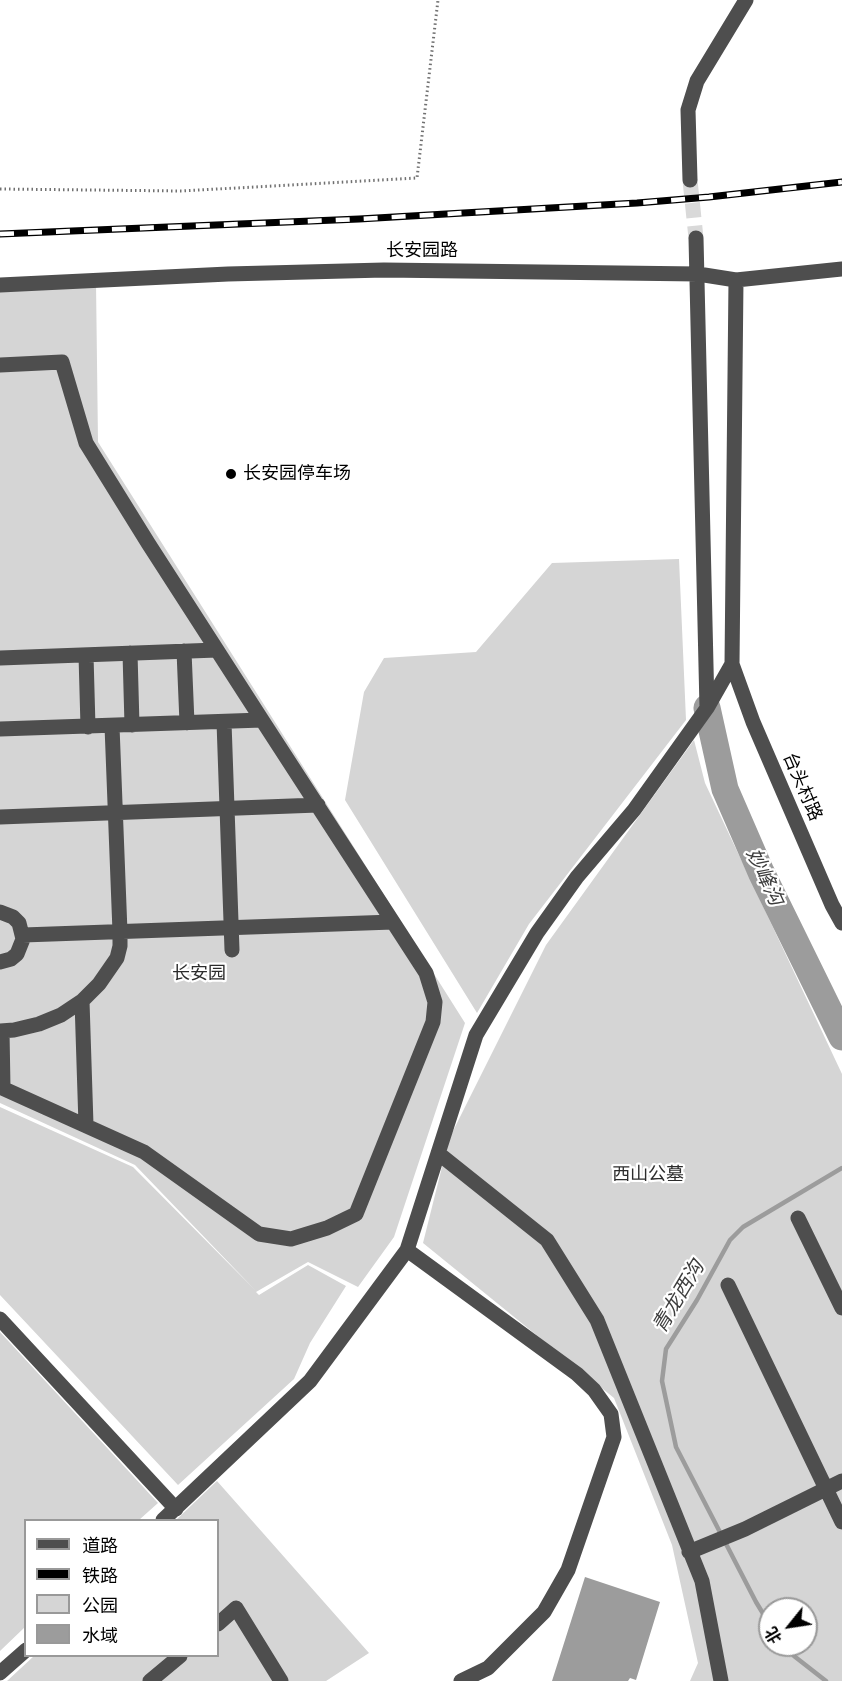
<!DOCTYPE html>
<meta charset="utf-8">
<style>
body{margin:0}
#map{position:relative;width:842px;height:1681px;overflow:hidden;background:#fff;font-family:Helvetica,"Noto Sans SC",sans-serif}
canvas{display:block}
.legend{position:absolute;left:24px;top:1519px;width:195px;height:138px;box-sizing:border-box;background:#fff;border:2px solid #999;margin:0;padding:8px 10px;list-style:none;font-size:18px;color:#000}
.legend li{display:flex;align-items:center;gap:12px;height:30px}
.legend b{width:30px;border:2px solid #999}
.north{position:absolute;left:758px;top:1597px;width:60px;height:60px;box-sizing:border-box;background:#fff;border:2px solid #999;border-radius:50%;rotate:240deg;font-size:16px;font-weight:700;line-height:24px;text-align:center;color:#000}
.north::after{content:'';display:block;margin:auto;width:21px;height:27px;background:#000;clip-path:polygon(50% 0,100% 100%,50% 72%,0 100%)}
</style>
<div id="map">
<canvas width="842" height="1681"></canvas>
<ul class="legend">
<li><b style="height:8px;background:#4e4e4e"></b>道路</li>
<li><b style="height:8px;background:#000"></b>铁路</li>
<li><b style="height:16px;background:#d5d5d5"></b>公园</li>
<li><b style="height:16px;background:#9c9c9c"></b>水域</li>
</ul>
<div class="north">北</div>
</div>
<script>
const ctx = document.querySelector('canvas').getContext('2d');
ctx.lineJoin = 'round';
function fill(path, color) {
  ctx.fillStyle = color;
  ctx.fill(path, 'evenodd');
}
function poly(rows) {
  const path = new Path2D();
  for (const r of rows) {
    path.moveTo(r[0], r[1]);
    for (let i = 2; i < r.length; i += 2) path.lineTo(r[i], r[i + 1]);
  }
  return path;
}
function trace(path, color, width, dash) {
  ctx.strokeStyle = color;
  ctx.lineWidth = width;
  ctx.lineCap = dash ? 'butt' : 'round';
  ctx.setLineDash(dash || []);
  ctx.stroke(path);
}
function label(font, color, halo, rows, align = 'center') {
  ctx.font = font + ' Helvetica,"Noto Sans SC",sans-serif';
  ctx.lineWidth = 4.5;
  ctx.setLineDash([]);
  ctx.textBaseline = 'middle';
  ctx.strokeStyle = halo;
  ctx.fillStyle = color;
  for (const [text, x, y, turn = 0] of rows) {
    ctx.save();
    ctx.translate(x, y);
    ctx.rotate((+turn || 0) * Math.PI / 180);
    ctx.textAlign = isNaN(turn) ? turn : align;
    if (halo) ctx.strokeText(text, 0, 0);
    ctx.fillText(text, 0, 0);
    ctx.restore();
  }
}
fill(poly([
 [0,282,96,283,98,442,465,1023,394,1237,358,1287,308,1262,256,1292,259,1295,308,1265,346,1286,310,1343,294,1379,178,1485,0,1295,0,1107,133,1167,256,1291,135,1165,0,1103],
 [679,559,686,720,529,924,477,1013,345,800,364,692,384,658,476,652,552,563],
 [694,740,705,783,842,1074,842,1681,690,1681,698,1663,672,1545,614,1398,423,1243,449,1139,546,945],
 [770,1609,806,1609,806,1645,770,1645],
 [0,1332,158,1503,139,1520,26,1520,25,1627,0,1651],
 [217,1481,369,1653,326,1681,7,1681,34,1656,218,1656,218,1520,176,1520]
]), '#d5d5d5');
fill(poly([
 [585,1577,660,1602,636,1680,630,1678,628,1681,552,1681]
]), '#9c9c9c');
trace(poly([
 [770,1625,756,1602,676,1447,662,1381,666,1349,697,1300,730,1240,743,1227,842,1168],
 [786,1645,794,1656,826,1681]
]), '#9c9c9c', 4.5);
trace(poly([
 [707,708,725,789,761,872,842,1037]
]), '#9c9c9c', 27);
trace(poly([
 [690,180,696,238]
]), '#d9d9d9', 15, [15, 8]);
trace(poly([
 [0,189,182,191,417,178,438,0]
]), '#707070', 3, [1.5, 3]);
trace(poly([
 [690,180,688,110,697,81,746,0],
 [696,238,707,708],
 [0,285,228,274,384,270,698,274,736,280,842,269],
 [0,365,62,362,86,443,148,543,262,720,0,729],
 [184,651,187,723],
 [130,653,132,725],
 [86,655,88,727],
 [0,658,217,650],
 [732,664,753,722,832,905,842,923],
 [224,722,232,950],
 [0,817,318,805],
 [0,912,13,917,19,923,23,939,17,954,11,959,0,962],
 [23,935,393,922],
 [82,1001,86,1125],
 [0,1031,14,1030,39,1024,61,1015,82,1001,99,984,117,958,120,946,120,932,112,726],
 [2,1031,3,1088],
 [0,1087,144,1152,259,1234,291,1239,327,1228,356,1214,433,1022,435,1002,426,973,262,720],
 [438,1153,547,1240,597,1320,702,1581,721,1681],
 [798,1218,842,1308],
 [407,1250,577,1374,594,1390,611,1414,614,1437,568,1570,544,1612,488,1668,461,1681],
 [728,1285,842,1522],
 [0,1319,176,1509],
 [163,1520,310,1381,407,1250,476,1035,537,933,577,877,634,810,707,708,732,664,736,280],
 [689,1552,745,1529,842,1481],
 [218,1624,236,1608,281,1681],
 [0,1673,26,1650],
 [150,1681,180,1656]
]), '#4e4e4e', 15);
const rail = poly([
 [0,234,359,219,637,203,709,197,842,182]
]);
trace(rail, '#000', 7);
trace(rail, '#fff', 4.5, [14]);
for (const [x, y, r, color] of [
 [231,474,6,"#000"]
]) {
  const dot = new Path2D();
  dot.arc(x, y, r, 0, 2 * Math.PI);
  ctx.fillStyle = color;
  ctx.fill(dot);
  trace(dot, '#fff', 2);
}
label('18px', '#000', '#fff', [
 ["长安园路",422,251],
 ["台头村路",802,787,67]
]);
label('18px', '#000', '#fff', [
 ["长安园停车场",243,474]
], 'left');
label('18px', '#2c2c2c', '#fff', [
 ["长安园",199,974],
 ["西山公墓",648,1175]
]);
label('italic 20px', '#3d3d3d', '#fff', [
 ["妙峰沟",764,877,65],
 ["青龙西沟",679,1297,-59]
]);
</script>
